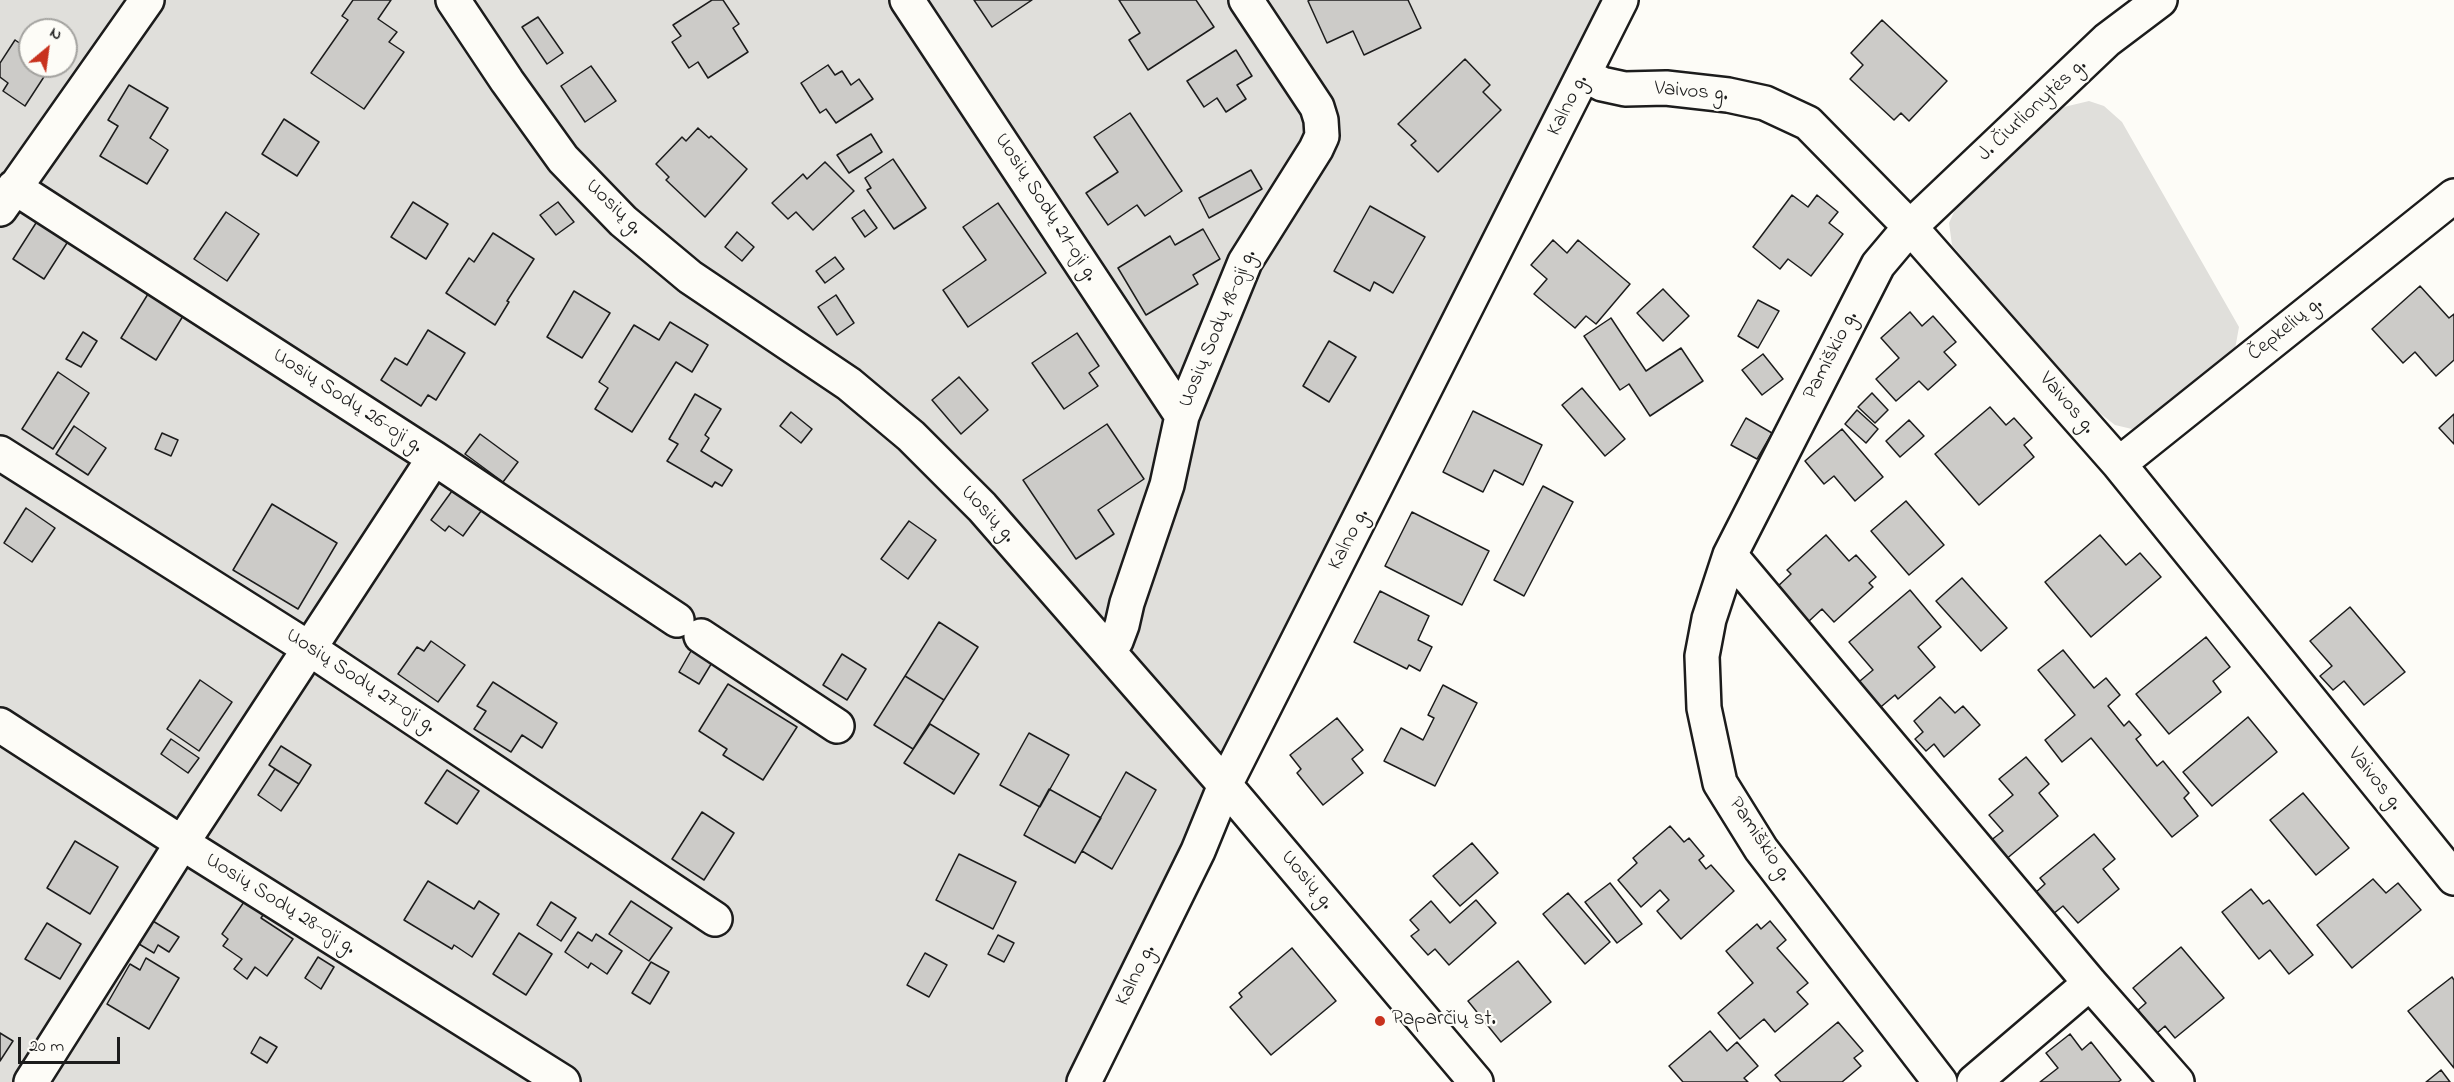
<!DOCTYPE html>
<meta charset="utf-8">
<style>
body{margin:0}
#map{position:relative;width:2454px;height:1082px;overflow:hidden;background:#fdfcf7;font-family:"Indie Flower",sans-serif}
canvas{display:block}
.north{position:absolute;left:18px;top:18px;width:60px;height:60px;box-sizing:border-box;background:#fdfcf7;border:2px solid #a3a29f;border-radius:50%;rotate:29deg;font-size:16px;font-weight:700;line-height:24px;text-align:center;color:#1c1c1c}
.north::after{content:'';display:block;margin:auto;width:21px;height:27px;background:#c8321e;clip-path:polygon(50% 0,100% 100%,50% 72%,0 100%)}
.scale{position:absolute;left:18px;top:1037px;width:102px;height:27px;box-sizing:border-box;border:3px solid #1c1c1c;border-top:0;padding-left:8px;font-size:18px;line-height:21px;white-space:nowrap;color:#1c1c1c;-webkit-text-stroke:4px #fdfcf7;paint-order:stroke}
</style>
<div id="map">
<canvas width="2454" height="1082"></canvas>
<div class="north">N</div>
<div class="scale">20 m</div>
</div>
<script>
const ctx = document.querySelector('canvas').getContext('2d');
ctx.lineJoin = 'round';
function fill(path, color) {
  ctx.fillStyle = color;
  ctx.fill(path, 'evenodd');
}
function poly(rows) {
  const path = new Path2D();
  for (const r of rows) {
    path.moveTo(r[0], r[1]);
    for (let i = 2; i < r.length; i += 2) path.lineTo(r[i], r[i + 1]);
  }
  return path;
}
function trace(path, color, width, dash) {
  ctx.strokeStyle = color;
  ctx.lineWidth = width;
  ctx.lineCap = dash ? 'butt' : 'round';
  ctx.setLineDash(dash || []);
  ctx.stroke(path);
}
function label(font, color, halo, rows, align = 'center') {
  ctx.font = font + ' "Indie Flower",sans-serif';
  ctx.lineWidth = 4.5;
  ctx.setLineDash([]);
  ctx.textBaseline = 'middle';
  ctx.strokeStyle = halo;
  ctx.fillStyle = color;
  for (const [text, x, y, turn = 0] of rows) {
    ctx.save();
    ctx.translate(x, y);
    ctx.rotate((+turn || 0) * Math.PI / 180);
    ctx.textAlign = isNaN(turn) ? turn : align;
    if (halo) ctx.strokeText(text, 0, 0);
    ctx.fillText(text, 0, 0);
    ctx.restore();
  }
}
fill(poly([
 [0,0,1614,0,1076,1082,0,1082],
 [30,30,66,30,66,66,30,66],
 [2089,101,2104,106,2122,122,2239,327,2235,349,2228,361,2132,429,2115,425,2083,400,1952,245,1949,223,1958,203,2064,107]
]), '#e0dfdb');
const building = poly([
 [353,0,391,0,378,19,397,32,389,42,404,52,364,109,311,73,348,20,342,16,353,0],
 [712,0,723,0,739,24,733,28,748,52,708,78,698,62,689,68,672,42,681,36,673,25,712,0],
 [974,0,1032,0,992,27,974,0],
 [1119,0,1196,0,1214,27,1148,70,1129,40,1140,33,1119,0],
 [1310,0,1408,0,1421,28,1364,55,1353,31,1327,43,1308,1,1310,0],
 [538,17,563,53,547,64,522,27,538,17],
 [1882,20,1947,81,1909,121,1901,113,1894,120,1850,79,1863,65,1851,53,1882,20],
 [15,40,30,50,30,66,51,66,25,106,3,91,8,83,0,77,0,63,15,40],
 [1236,50,1252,76,1237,85,1246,99,1226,112,1217,98,1204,107,1187,81,1236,50],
 [1465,59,1490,85,1483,92,1501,110,1438,172,1411,145,1416,141,1398,124,1465,59],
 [828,65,835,75,842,71,851,85,859,79,873,99,836,123,826,109,820,113,801,83,828,65],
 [591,66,616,101,585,122,561,86,591,66],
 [129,85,168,108,150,138,168,150,147,184,100,156,118,126,108,120,129,85],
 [1130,113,1182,191,1145,216,1137,205,1108,225,1086,193,1118,172,1094,137,1130,113],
 [284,119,319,142,297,176,262,154,284,119],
 [698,128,709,138,711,136,747,169,705,217,666,180,669,177,656,164,682,137,686,141,698,128],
 [871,134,882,152,849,173,837,155,871,134],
 [893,159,926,208,894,229,867,190,871,188,865,178,893,159],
 [825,162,854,191,813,230,796,212,788,219,772,203,803,174,807,179,825,162],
 [1251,170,1262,189,1209,218,1199,198,1251,170],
 [1792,195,1808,207,1817,195,1838,212,1829,223,1843,234,1811,276,1788,259,1780,269,1753,247,1792,195],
 [413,202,448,224,426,259,391,237,413,202],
 [558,202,574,222,556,235,540,215,558,202],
 [998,203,1046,273,968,327,943,290,986,260,963,227,998,203],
 [1370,206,1425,237,1393,293,1374,282,1370,291,1334,271,1370,206],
 [864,210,877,228,865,237,852,218,864,210],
 [43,212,74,232,44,279,13,259,43,212],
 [226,212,259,234,227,281,194,259,226,212],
 [1203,229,1220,259,1193,275,1198,284,1146,315,1118,268,1170,236,1175,245,1203,229],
 [737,232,754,247,742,261,725,247,737,232],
 [493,233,534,259,507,301,509,302,495,325,446,293,469,258,474,262,493,233],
 [1553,240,1567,253,1578,240,1630,284,1596,324,1586,316,1575,328,1534,294,1547,279,1531,265,1553,240],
 [835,257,844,269,825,283,816,271,835,257],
 [2420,286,2449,318,2454,314,2454,360,2436,376,2415,352,2403,363,2372,329,2420,286],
 [1663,289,1689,316,1663,341,1637,313,1663,289],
 [574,291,610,313,582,358,547,337,574,291],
 [148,294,183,316,156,360,121,338,148,294],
 [836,295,854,323,837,335,818,307,836,295],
 [1758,300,1779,311,1758,348,1738,336,1758,300],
 [1910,312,1922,326,1933,316,1956,342,1944,352,1956,365,1928,390,1919,381,1896,401,1876,379,1899,358,1881,338,1910,312],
 [1611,318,1646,371,1681,348,1703,381,1650,416,1629,384,1620,390,1584,336,1611,318],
 [670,322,708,345,692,372,676,362,632,432,595,409,608,388,599,382,634,325,659,340,670,322],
 [428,330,465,353,436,400,428,395,421,406,381,380,395,358,407,365,428,330],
 [83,332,97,341,81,367,66,359,83,332],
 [1077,333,1099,366,1089,373,1098,386,1064,409,1032,363,1077,333],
 [1329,341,1356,357,1329,402,1303,386,1329,341],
 [1763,354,1783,379,1762,395,1742,370,1763,354],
 [58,372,89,393,53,449,22,429,58,372],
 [959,377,988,410,961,434,932,400,959,377],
 [1582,388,1625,439,1605,456,1562,405,1582,388],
 [1872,393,1888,410,1875,423,1858,407,1872,393],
 [695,394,721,409,705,435,709,438,701,451,732,470,722,486,715,482,712,487,667,461,678,444,669,439,695,394],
 [1990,407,2006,425,2014,418,2032,438,2024,445,2034,457,1979,505,1935,454,1990,407],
 [1857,410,1878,429,1866,443,1845,424,1857,410],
 [1473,411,1542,445,1523,485,1494,470,1483,492,1443,472,1473,411],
 [791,412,812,429,801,443,780,426,791,412],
 [2454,414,2454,444,2439,428,2454,414],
 [1746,418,1772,433,1757,459,1731,445,1746,418],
 [1909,420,1924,436,1900,457,1886,441,1909,420],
 [1107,424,1144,479,1098,510,1114,534,1076,559,1023,480,1107,424],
 [74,426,106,448,88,475,56,454,74,426],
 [1842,429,1883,477,1855,501,1834,476,1824,484,1805,461,1842,429],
 [162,433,178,440,171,456,155,449,162,433],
 [480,434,518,462,503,482,465,454,480,434],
 [1543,486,1573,502,1524,596,1494,580,1543,486],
 [452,491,481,511,463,536,449,526,445,531,431,520,452,491],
 [1906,501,1944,545,1909,575,1871,531,1906,501],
 [272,504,337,543,298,609,233,570,272,504],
 [26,508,55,528,32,562,4,543,26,508],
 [1412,512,1489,551,1462,605,1385,566,1412,512],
 [909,521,936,540,908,579,881,559,909,521],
 [1826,535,1849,561,1856,555,1876,577,1869,583,1873,587,1834,622,1822,609,1808,622,1777,587,1791,574,1787,570,1826,535],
 [2100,535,2126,565,2140,553,2161,577,2091,637,2045,582,2100,535],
 [1962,578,2007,628,1981,651,1936,601,1962,578],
 [1910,590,1941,627,1918,647,1935,667,1898,699,1895,695,1876,711,1854,686,1873,670,1849,642,1910,590],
 [1380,591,1429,616,1418,640,1432,647,1420,671,1409,665,1407,669,1354,642,1380,591],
 [2350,607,2405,672,2364,705,2344,681,2333,690,2320,676,2332,666,2310,641,2350,607],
 [939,622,978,647,944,700,905,676,939,622],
 [2206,637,2230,667,2213,681,2221,692,2169,734,2136,694,2206,637],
 [431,641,465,665,438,702,398,674,417,647,424,651,431,641],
 [695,644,716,656,699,684,679,672,695,644],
 [2063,650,2094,688,2106,678,2120,695,2108,706,2124,726,2129,721,2141,735,2136,739,2157,766,2163,761,2189,793,2184,798,2198,816,2172,837,2091,738,2062,762,2045,740,2075,715,2038,670,2063,650],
 [842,654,866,669,847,700,823,685,842,654],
 [905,676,944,700,913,749,874,725,905,676],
 [200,680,232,702,199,751,167,729,200,680],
 [493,682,557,723,542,748,522,735,511,752,474,729,486,711,477,706,493,682],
 [728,684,797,727,763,780,723,755,727,749,699,731,728,684],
 [1443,685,1477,703,1435,786,1384,761,1401,728,1423,740,1434,718,1428,715,1443,685],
 [1940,697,1955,713,1963,706,1980,725,1944,757,1934,744,1926,751,1915,739,1923,732,1914,721,1940,697],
 [2248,717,2277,752,2212,806,2183,772,2248,717],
 [1337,718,1363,750,1352,759,1363,773,1323,805,1297,773,1301,769,1290,755,1337,718],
 [930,724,979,754,954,794,904,763,930,724],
 [1029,733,1069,755,1040,807,1000,785,1029,733],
 [171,739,199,758,188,773,161,754,171,739],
 [281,746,311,765,299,784,269,765,281,746],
 [2026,757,2049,784,2039,793,2058,816,2005,860,1990,841,2003,831,1989,815,2013,795,1999,779,2026,757],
 [275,769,299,784,281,811,258,795,275,769],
 [447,770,479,791,457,824,425,803,447,770],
 [1126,772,1156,790,1112,869,1082,851,1126,772],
 [1049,789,1101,818,1075,863,1024,835,1049,789],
 [2303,793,2349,848,2316,875,2270,820,2303,793],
 [702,812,734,833,704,880,672,859,702,812],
 [1670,826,1684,842,1689,838,1704,856,1699,860,1706,869,1711,865,1734,891,1681,939,1657,911,1669,900,1660,890,1641,907,1618,880,1637,863,1633,858,1670,826],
 [2094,834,2115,859,2103,869,2119,889,2078,923,2063,906,2053,914,2035,893,2045,884,2040,878,2094,834],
 [75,841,118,867,90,914,47,888,75,841],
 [1472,843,1498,873,1460,906,1433,876,1472,843],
 [959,854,1016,882,993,929,936,900,959,854],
 [2373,879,2386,893,2398,883,2421,910,2352,968,2317,925,2373,879],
 [428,881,474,909,479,901,499,914,472,957,454,945,452,949,404,920,428,881],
 [1610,883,1642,924,1617,943,1585,902,1610,883],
 [2251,889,2263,904,2269,900,2313,955,2289,974,2270,950,2259,959,2222,912,2251,889],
 [1568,893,1610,942,1585,964,1543,914,1568,893],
 [246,899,265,912,261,918,293,939,267,976,255,967,247,979,234,969,242,959,223,946,228,939,222,934,246,899],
 [1476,900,1496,923,1449,965,1435,949,1428,955,1411,936,1419,930,1410,920,1431,901,1450,923,1476,900],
 [631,901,672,928,649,961,609,934,631,901],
 [551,902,576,918,561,941,537,925,551,902],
 [148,918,179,937,169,952,158,945,154,953,134,941,148,918],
 [1770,921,1786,940,1777,948,1808,983,1797,992,1808,1004,1775,1032,1764,1019,1740,1039,1718,1013,1753,983,1726,951,1757,924,1761,929,1770,921],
 [47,923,81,944,60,979,25,959,47,923],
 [578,932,592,941,596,934,622,951,607,974,591,963,588,968,565,952,578,932],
 [519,933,552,954,526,995,493,974,519,933],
 [998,935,1014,943,1004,962,988,954,998,935],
 [2181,947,2224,998,2175,1038,2165,1026,2157,1033,2138,1010,2146,1003,2133,988,2181,947],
 [1292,948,1336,1001,1271,1055,1230,1007,1242,997,1239,993,1292,948],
 [925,953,947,965,929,997,907,985,925,953],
 [318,957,334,967,321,989,305,978,318,957],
 [146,958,179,978,149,1029,107,1004,130,964,140,970,146,958],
 [1518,961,1551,1002,1501,1042,1468,1001,1518,961],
 [651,962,669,972,650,1004,632,993,651,962],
 [2452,977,2454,980,2454,1068,2408,1011,2452,977],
 [1838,1022,1863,1051,1854,1058,1861,1066,1842,1082,1781,1082,1775,1075,1838,1022],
 [1710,1031,1727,1051,1737,1042,1758,1066,1744,1078,1748,1082,1683,1082,1669,1066,1710,1031],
 [0,1033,13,1041,0,1061,0,1033],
 [2070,1034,2082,1050,2091,1042,2121,1080,2118,1082,2040,1082,2058,1068,2046,1053,2070,1034],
 [260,1037,277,1047,267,1063,251,1053,260,1037],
 [2441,1070,2450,1082,2426,1082,2441,1070]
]);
fill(building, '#cccbc8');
trace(building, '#1c1c1c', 1.5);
const minor = poly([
 [453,0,507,81,563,159,623,221,690,277,849,384,911,436,982,507,1225,785,1476,1082],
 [907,0,1182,416],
 [1585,75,1602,84,1625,89,1666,88,1728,95,1765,103,1808,123,1910,227,2119,464,2454,878],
 [14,187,434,458,677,620],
 [0,209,147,0],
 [0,453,310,649,715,919],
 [2119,464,2454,196],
 [1730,555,2090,983,2177,1082],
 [701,636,837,726],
 [1107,649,1116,641,1122,625,1127,603,1167,485,1182,416,1245,262,1316,149,1322,136,1321,120,1317,107,1246,0],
 [0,725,182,843,563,1082],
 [31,1082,182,843,434,458],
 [1084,1082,1198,851,1225,785,1621,0],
 [1940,1082,1761,849,1720,783,1704,708,1702,656,1709,619,1730,555,1878,265,1910,227,2107,40,2160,0],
 [1974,1082,2090,983]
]);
trace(minor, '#1c1c1c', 38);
trace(minor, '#fdfcf7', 33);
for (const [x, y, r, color] of [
 [1380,1021,6,"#c8321e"]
]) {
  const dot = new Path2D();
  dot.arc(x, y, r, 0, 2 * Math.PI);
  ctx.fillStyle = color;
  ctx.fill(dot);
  trace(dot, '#fdfcf7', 2);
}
label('21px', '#1c1c1c', '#fdfcf7', [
 ["Vaivos g.",1691,93,5],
 ["Kalno g.",1569,106,-63],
 ["J. Čiurlionytės g.",2033,111,-43],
 ["Uosių g.",613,208,44],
 ["Uosių Sodų 21-oji g.",1045,208,57],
 ["Uosių Sodų 18-oji g.",1219,329,-67],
 ["Čepkelių g.",2286,330,-39],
 ["Pamiškio g.",1832,356,-63],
 ["Uosių Sodų 26-oji g.",347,402,33],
 ["Vaivos g.",2066,404,49],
 ["Uosių g.",987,515,47],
 ["Kalno g.",1350,540,-63],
 ["Uosių Sodų 27-oji g.",360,682,33],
 ["Vaivos g.",2374,780,51],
 ["Pamiškio g.",1759,840,56],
 ["Uosių g.",1306,881,50],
 ["Uosių Sodų 28-oji g.",280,905,32],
 ["Kalno g.",1137,976,-64]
]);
label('21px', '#1c1c1c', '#fdfcf7', [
 ["Paparčių st.",1392,1021]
], 'left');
</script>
